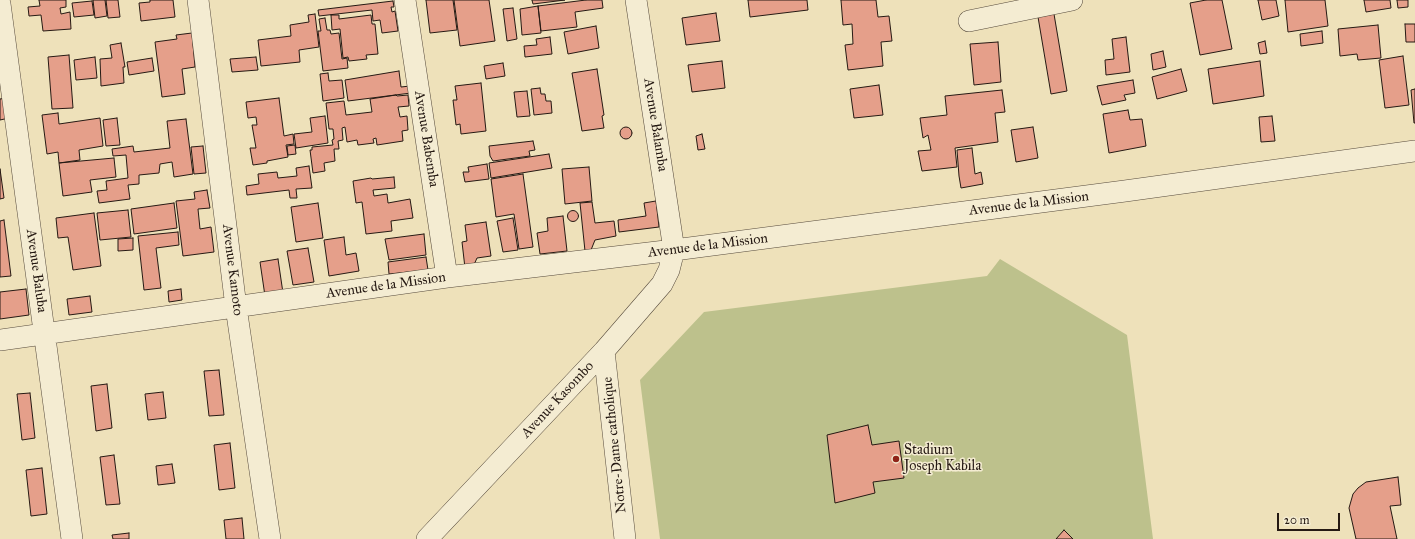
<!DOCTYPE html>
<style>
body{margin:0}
#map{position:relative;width:1415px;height:539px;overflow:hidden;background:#eee1ba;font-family:"IM FELL Great Primer",serif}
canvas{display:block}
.scale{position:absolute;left:1277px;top:513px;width:63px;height:18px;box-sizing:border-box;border:2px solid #251913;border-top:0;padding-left:5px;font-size:12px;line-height:14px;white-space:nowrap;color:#251913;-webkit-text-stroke:3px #f4ecd2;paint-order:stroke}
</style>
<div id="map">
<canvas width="1415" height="539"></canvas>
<div class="scale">20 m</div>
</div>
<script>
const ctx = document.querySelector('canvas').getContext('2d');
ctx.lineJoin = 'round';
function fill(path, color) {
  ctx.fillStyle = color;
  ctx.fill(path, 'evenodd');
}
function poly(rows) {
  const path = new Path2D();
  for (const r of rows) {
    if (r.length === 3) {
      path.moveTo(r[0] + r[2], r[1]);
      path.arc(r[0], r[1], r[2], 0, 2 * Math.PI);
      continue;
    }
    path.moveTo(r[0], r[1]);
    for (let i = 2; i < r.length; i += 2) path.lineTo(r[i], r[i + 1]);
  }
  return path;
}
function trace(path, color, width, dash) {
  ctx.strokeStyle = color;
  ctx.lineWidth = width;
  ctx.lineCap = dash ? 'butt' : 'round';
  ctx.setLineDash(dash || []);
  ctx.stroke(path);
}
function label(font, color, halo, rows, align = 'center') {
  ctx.font = font + ' "IM FELL Great Primer",serif';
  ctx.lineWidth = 3;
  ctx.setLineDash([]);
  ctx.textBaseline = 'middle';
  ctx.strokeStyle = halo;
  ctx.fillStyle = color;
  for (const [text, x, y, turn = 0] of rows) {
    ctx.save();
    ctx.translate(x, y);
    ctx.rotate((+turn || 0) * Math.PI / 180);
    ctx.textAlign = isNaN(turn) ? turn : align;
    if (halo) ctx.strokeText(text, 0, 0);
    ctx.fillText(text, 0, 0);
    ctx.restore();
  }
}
fill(poly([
 [1000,259,1127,335,1153,539,660,539,640,380,704,312,987,276]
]), '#bdc18c');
const building = poly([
 [39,0,66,0,66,7,60,8,61,14,70,12,71,29,43,31,41,15,29,16,28,7,40,6,39,0],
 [93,0,105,0,107,16,95,18,93,0],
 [106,0,118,0,120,17,108,18,106,0],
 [150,0,173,0,175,17,141,21,139,3,150,2,150,0],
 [426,0,453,0,457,30,430,33,426,0],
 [454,0,489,0,495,41,460,46,454,0],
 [532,0,565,0,533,4,532,0],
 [586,0,602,0,603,8,575,12,577,27,541,31,538,6,586,0],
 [748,0,807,0,808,10,750,17,748,0],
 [841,0,876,0,878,17,889,16,892,41,881,42,883,66,848,70,845,45,853,44,852,24,843,25,841,0],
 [1206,0,1222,0,1232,49,1200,55,1190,3,1206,0],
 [1258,0,1276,0,1279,16,1262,20,1258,0],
 [1285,0,1325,0,1328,26,1288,32,1285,0],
 [1364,0,1390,0,1391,8,1366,12,1364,0],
 [1397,0,1408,0,1408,7,1398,8,1397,0],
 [92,1,94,15,74,17,72,3,92,1],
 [393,1,394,7,391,7,392,12,395,11,398,31,382,33,380,20,373,21,372,10,319,16,318,10,393,1],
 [538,6,541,33,522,35,520,9,538,6],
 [513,8,517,39,507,41,503,9,513,8],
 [716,13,720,41,686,45,682,18,716,13],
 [315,14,319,47,299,50,300,62,261,66,258,40,291,36,290,25,309,22,308,15,315,14],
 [1054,14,1067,91,1051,94,1038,17,1054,14],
 [331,15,339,15,339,19,371,15,372,24,375,24,378,54,366,55,367,59,349,61,348,57,343,58,340,29,332,30,331,15],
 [325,18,327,30,330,30,331,34,339,33,342,59,347,58,348,68,323,71,318,31,321,31,319,19,325,18],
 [1405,24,1415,24,1415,42,1406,42,1405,24],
 [1378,25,1381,58,1358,60,1357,54,1340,56,1338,29,1378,25],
 [596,26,599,48,568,54,564,32,596,26],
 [1322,31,1323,43,1301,46,1300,34,1322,31],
 [192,33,195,67,182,69,185,94,162,97,155,42,177,39,176,35,192,33],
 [550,37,552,54,525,57,524,46,537,45,536,39,550,37],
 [1126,37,1130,72,1106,75,1105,60,1114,59,1112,39,1126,37],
 [1265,41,1267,53,1260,54,1258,43,1265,41],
 [998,42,1001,82,974,85,970,44,998,42],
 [121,43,125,67,123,67,124,83,101,86,100,59,112,58,110,45,121,43],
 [1163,51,1166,67,1153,70,1151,54,1163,51],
 [69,55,73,108,52,109,48,57,69,55],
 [1403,56,1409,105,1385,108,1379,60,1403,56],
 [95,57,97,78,76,80,74,60,95,57],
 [256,57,258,70,232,72,230,59,256,57],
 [152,58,154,71,129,75,127,62,152,58],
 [722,61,725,88,692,92,688,65,722,61],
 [1260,61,1264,96,1213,104,1208,69,1260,61],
 [503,63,505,76,486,79,484,66,503,63],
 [597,69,604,115,602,116,604,128,582,131,572,73,597,69],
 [1181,69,1187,91,1157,99,1152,77,1181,69],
 [399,71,401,87,410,86,411,93,348,101,345,80,399,71],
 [328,73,329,81,342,80,344,98,323,101,320,74,328,73],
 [1133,80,1135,93,1124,95,1126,100,1102,105,1097,86,1133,80],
 [481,83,486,131,461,134,460,124,456,125,453,100,457,100,455,86,481,83],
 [879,85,883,115,854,118,850,89,879,85],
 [540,88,541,94,545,94,546,101,551,101,552,113,534,115,531,89,540,88],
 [1415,89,1415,123,1414,123,1411,90,1415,89],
 [1002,90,1005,112,995,113,998,142,955,148,957,167,922,171,918,151,931,150,928,135,923,138,920,118,947,115,945,96,1002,90],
 [527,91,530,116,517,117,514,92,527,91],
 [396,95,397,96,408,95,409,106,398,107,400,117,407,116,408,130,402,131,403,141,377,145,376,138,373,139,374,143,358,145,357,140,347,142,345,127,342,128,343,140,338,141,339,149,334,149,335,161,324,163,325,171,313,173,310,150,312,150,312,147,333,145,332,140,334,139,333,129,329,129,326,103,344,101,346,115,372,112,370,99,396,95],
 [6,98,9,118,0,120,0,99,6,98],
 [279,98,284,136,293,134,294,144,286,145,288,157,267,161,267,163,253,165,250,148,256,148,252,125,257,125,256,117,248,118,246,102,279,98],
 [1128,110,1130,120,1142,119,1146,146,1109,153,1103,114,1128,110],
 [58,113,59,124,100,118,103,146,79,150,80,160,59,163,58,152,47,154,42,115,58,113],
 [325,116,328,143,296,148,294,134,312,132,310,118,325,116],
 [1272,116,1275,141,1261,142,1259,117,1272,116],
 [117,118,120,145,106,146,103,120,117,118],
 [186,119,193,174,174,177,172,162,160,164,159,173,139,175,139,184,128,185,130,199,99,203,97,191,107,190,106,181,128,178,126,155,113,156,112,149,133,146,134,152,170,148,167,121,186,119],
 [626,133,6],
 [1033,127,1038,158,1016,162,1011,130,1033,127],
 [702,134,705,149,698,150,696,136,702,134],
 [533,141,535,150,529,151,530,156,493,161,490,156,489,146,533,141],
 [295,145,296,154,288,155,287,146,295,145],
 [203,146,206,173,194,174,191,147,203,146],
 [972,148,975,174,981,172,983,184,961,188,959,176,957,150,972,148],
 [549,154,552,168,491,178,489,163,549,154],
 [114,158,116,177,90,180,92,192,63,196,59,163,114,158],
 [487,164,489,179,465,182,463,172,469,172,468,167,487,164],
 [309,166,312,188,296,189,297,198,290,198,289,190,247,195,246,186,259,184,258,174,277,172,278,178,297,176,296,168,309,166],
 [589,167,592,201,565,204,562,169,589,167],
 [0,169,4,198,0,199,0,169],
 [523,174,533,247,519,249,514,214,496,217,491,179,523,174],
 [394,177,395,188,373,190,374,196,387,194,388,203,410,199,413,218,391,221,392,231,366,234,362,202,356,203,353,181,371,178,372,179,394,177],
 [207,190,210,208,198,209,200,229,211,227,214,252,183,256,176,201,195,199,194,192,207,190],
 [656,201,659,227,619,232,618,220,646,216,644,203,656,201],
 [592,202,595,223,614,221,616,236,595,240,591,250,585,251,580,203,592,202],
 [174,203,177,228,134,234,131,209,174,203],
 [318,203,323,238,296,242,291,207,318,203],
 [128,210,131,237,100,240,97,213,128,210],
 [573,216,5.5],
 [94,213,101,266,73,270,68,237,58,238,56,218,94,213],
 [563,216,567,251,540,254,537,233,548,231,547,218,563,216],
 [513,218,518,250,503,252,497,221,513,218],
 [4,220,11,276,0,277,0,221,4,220],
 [486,222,491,256,477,258,473,267,465,268,462,242,467,241,465,225,486,222],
 [178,232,179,245,156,248,161,288,144,290,138,236,178,232],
 [424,234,426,255,389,260,385,239,424,234],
 [344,237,346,255,356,253,359,271,329,276,324,240,344,237],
 [133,238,133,250,118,251,118,239,133,238],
 [308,248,314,282,293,285,287,251,308,248],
 [426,257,428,270,389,274,388,262,426,257],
 [278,259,283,293,265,296,260,262,278,259],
 [26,289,29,315,0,319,0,292,26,289],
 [181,289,182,300,169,302,168,291,181,289],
 [90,296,92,312,69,315,67,299,90,296],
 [219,370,224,415,209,416,204,371,219,370],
 [107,384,112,428,96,431,91,386,107,384],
 [163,392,166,418,148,420,145,394,163,392],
 [30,393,35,438,22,440,17,394,30,393],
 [868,425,872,445,899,441,904,478,873,482,875,493,835,503,827,435,868,425],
 [230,443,235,488,219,490,214,445,230,443],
 [114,455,120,504,106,505,100,457,114,455],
 [172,464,175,483,158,485,156,466,172,464],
 [42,468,47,514,31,516,26,470,42,468],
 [1398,477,1401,505,1390,506,1397,539,1356,539,1349,508,1353,494,1358,488,1366,482,1398,477],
 [242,518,244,539,226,539,224,520,242,518],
 [1064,530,1073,539,1056,539,1064,530],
 [129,533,129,539,113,539,112,535,129,533]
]);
fill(building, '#e59f8a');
trace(building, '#251913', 1);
const minor = poly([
 [198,0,236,307,270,539],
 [405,0,447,277],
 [0,4,72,539],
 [969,21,1072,0],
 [0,340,447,277,674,250,1125,191,1415,151],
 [604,351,625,539],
 [427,539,604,351,662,284,669,270,674,250,636,0]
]);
trace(minor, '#574b3d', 22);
trace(minor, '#f4ecd2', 21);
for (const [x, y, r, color] of [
 [896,459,4,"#8f2418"]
]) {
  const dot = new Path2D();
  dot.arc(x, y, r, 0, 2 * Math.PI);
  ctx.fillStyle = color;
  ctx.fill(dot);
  trace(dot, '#f4ecd2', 1.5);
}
label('14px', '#251913', '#f4ecd2', [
 ["Avenue Balamba",655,125,81],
 ["Avenue Babemba",426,139,81],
 ["Avenue de la Mission",1029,204,-7],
 ["Avenue de la Mission",708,246,-7],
 ["Avenue Kamoto",232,270,83],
 ["Avenue Baluba",36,271,82],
 ["Avenue de la Mission",386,286,-8],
 ["Avenue Kasombo",558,400,-47],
 ["Notre-Dame catholique",615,445,-96]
]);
label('14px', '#251913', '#f4ecd2', [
 ["Stadium",904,451],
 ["Joseph Kabila",904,467]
], 'left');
</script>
